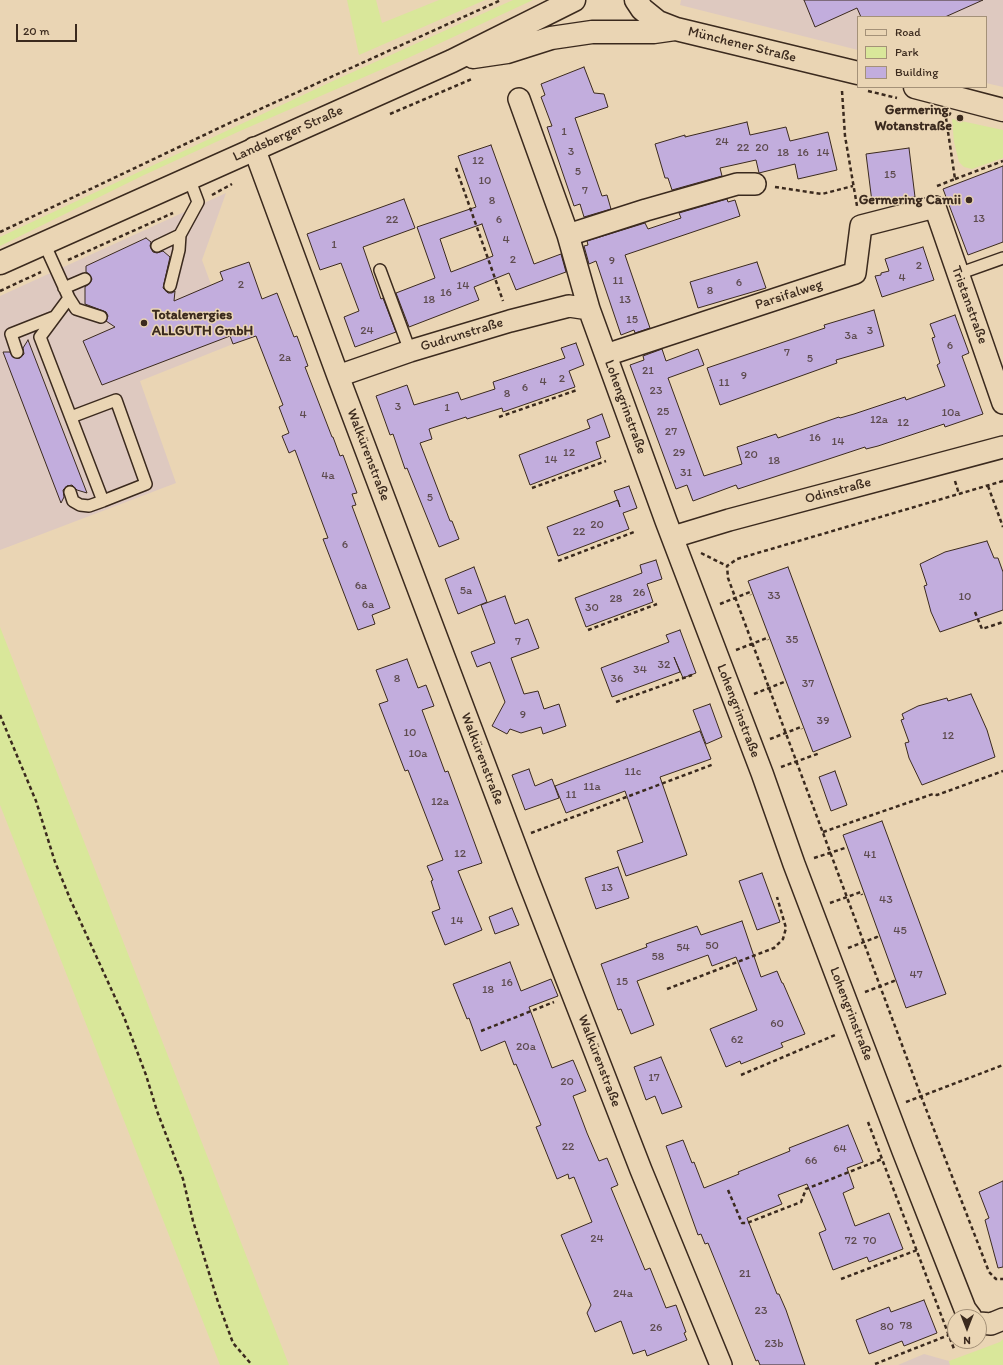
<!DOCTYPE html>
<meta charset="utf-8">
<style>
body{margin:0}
#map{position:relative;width:1003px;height:1365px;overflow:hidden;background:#ead5b4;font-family:Itim,sans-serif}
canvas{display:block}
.legend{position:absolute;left:857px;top:16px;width:130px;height:72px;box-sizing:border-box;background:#ead5b4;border:1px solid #a49178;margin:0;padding:5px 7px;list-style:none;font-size:12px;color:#3b2a1e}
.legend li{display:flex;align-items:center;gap:8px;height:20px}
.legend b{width:20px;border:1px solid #a49178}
.north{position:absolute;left:947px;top:1309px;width:40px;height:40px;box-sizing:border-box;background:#ead5b4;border:1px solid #a49178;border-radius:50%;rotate:180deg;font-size:11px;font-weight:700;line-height:16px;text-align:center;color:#3b2a1e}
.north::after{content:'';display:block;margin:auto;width:14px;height:18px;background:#3b2a1e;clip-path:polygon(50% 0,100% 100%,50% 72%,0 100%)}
.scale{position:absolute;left:16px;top:24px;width:61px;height:18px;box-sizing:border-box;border:2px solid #3b2a1e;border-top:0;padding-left:5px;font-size:12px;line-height:14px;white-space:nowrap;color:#3b2a1e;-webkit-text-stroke:3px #ead5b4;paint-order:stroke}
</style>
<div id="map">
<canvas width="1003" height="1365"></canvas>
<ul class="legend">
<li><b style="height:5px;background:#ead5b4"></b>Road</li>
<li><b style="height:11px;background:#d9e79a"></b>Park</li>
<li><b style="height:11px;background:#c2addd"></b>Building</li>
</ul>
<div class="north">N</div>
<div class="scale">20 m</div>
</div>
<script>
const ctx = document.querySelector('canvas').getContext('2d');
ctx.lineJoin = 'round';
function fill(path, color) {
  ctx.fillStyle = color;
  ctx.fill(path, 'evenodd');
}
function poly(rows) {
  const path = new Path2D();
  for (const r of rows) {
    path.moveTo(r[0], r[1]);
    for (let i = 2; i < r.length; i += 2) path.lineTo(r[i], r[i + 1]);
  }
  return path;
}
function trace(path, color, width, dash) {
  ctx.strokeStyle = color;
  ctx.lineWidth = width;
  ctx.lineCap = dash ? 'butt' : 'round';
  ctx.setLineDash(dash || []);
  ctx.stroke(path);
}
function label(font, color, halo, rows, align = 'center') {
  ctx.font = font + ' Itim,sans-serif';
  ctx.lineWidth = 3;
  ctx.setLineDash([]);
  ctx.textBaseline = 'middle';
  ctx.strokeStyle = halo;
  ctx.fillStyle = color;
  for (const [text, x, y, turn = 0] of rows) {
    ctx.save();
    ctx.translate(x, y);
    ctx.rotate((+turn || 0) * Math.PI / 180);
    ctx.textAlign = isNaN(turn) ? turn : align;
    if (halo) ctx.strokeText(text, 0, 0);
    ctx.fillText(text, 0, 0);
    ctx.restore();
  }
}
fill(poly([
 [681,0,1003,0,1003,87,986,83,986,17,858,17,858,50,680,5],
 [226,193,202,260,233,344,140,381,176,483,0,550,0,296],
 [924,1354,949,1361,950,1365,898,1365]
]), '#dec9c0');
fill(poly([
 [347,0,376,0,382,23,439,0,485,0,359,55],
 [513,0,533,0,408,58,240,131,144,175,0,246,0,237,333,81],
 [952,119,1003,130,1003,158,972,169,964,167,959,162,954,142],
 [0,627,289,1365,220,1365,0,805],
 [1003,1339,1003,1365,950,1365,949,1361,1000,1342]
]), '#d9e79a');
const building = poly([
 [804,0,983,0,945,17,861,17,857,8,815,27,804,0],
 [584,67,594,93,604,94,608,107,575,118,602,196,607,195,611,209,584,217,580,204,574,206,547,127,552,126,541,97,545,95,541,84,584,67],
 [747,122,750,135,786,127,790,141,828,132,837,170,798,179,795,164,759,173,756,160,720,168,722,176,672,190,668,178,665,178,655,144,685,135,685,137,747,122],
 [491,145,534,264,561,254,566,272,516,290,509,273,474,287,479,300,409,327,396,293,435,278,417,227,476,207,458,156,491,145],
 [482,224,493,256,451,272,440,239,482,224],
 [909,148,915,197,872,202,866,154,909,148],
 [1003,166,1003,242,968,255,943,189,1003,166],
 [404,199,415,228,363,247,381,299,383,298,396,332,355,347,344,317,359,311,341,263,320,270,307,234,404,199],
 [727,199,728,202,735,200,740,216,625,255,650,328,635,333,634,330,621,335,596,261,589,264,584,246,588,245,587,241,645,223,648,229,681,218,679,213,727,199],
 [146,238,151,242,150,246,153,252,157,253,163,251,170,257,163,288,168,293,172,293,175,291,174,301,223,280,220,272,249,262,262,299,277,293,294,337,297,336,308,366,305,367,332,437,333,437,340,456,343,455,357,493,352,494,356,505,352,506,390,608,372,615,375,624,358,630,323,539,328,538,295,450,289,453,282,436,289,433,279,407,283,405,256,336,233,344,230,336,102,385,83,341,115,327,106,321,108,316,106,312,85,304,85,287,90,283,92,279,89,274,86,272,86,266,146,238],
 [923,247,934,280,882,297,875,276,881,275,881,273,889,271,885,259,923,247],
 [757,262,766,288,698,308,690,282,757,262],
 [874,310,884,346,836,360,837,363,720,405,707,368,825,328,824,325,874,310],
 [955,315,969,353,962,356,983,414,945,427,944,424,878,446,866,449,865,447,738,489,736,485,693,501,687,485,676,489,630,365,644,360,643,356,662,349,666,361,698,349,704,365,668,378,704,476,742,464,737,447,776,434,778,438,839,417,840,418,854,414,905,397,906,400,945,386,937,365,940,363,932,338,935,337,930,324,955,315],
 [28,340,87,493,77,490,72,485,67,486,63,490,64,497,61,503,3,352,10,352,13,357,20,358,24,354,23,348,28,340],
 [576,343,584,365,569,371,575,387,503,412,502,408,467,419,466,417,429,429,432,439,420,443,450,521,452,521,459,539,439,547,407,468,405,469,393,434,390,435,376,396,407,385,414,405,458,392,461,400,495,389,493,382,565,358,561,348,576,343],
 [602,414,610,437,596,442,601,458,530,485,519,455,590,428,587,420,602,414],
 [629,486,637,508,623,513,629,529,558,556,547,527,618,500,620,507,614,491,629,486],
 [987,541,994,558,998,558,1003,572,1003,610,940,632,931,612,924,586,927,585,920,564,945,552,987,541],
 [656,560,662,579,647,584,653,602,586,627,575,598,642,573,640,565,656,560],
 [474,567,487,602,458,614,445,579,474,567],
 [788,567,851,737,813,752,748,581,788,567],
 [505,596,515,624,528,619,539,648,511,658,524,694,538,691,544,709,559,704,566,726,543,734,541,727,521,733,510,729,507,734,492,726,505,702,490,662,477,667,471,652,495,643,481,605,505,596],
 [680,630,696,673,683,678,674,657,680,672,612,697,601,668,669,642,666,635,680,630],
 [407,659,418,688,426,685,434,706,422,710,445,772,448,771,482,863,458,871,482,930,445,945,432,912,440,909,431,881,433,880,427,866,443,860,408,770,405,771,379,704,388,701,376,670,407,659],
 [971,694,987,730,995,757,922,785,909,758,905,743,909,742,901,720,904,719,902,714,918,706,947,698,948,701,971,694],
 [710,704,722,737,706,744,693,710,710,704],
 [700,731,711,759,660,777,687,855,626,876,617,851,643,842,625,791,566,813,555,786,700,731],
 [529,769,535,786,552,779,559,798,525,810,512,775,529,769],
 [835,771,847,805,831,811,819,777,835,771],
 [882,821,946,994,906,1008,843,835,882,821],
 [618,867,629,898,596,909,585,878,618,867],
 [762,873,780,922,757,930,739,881,762,873],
 [512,908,519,925,495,934,489,917,512,908],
 [742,921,761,977,777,971,782,983,783,983,805,1034,781,1043,783,1047,741,1064,740,1061,726,1067,710,1029,757,1010,736,957,712,966,708,955,637,981,654,1025,631,1034,621,1009,618,1010,601,964,647,947,646,944,697,926,701,935,742,921],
 [510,962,521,991,551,979,558,996,529,1007,552,1068,573,1060,586,1091,573,1096,587,1133,599,1161,607,1158,618,1185,611,1188,645,1270,650,1268,666,1308,676,1305,686,1332,684,1333,687,1340,647,1356,645,1350,633,1354,621,1321,595,1332,587,1313,591,1305,561,1235,592,1222,574,1177,569,1179,568,1174,557,1179,536,1127,541,1125,516,1064,514,1065,505,1041,481,1051,469,1018,467,1019,453,984,510,962],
 [661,1057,682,1107,662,1114,655,1096,646,1100,634,1067,661,1057],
 [848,1125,863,1162,847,1168,854,1188,843,1193,855,1226,889,1213,903,1249,869,1262,867,1257,833,1270,819,1233,826,1230,807,1184,778,1195,782,1204,747,1218,777,1294,779,1294,786,1310,805,1365,760,1365,758,1360,756,1361,708,1243,705,1244,701,1234,698,1235,666,1146,683,1140,692,1163,694,1162,704,1188,739,1174,738,1172,790,1151,789,1148,848,1125],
 [1003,1181,1003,1267,998,1268,985,1220,989,1218,979,1192,1003,1181],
 [924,1300,937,1333,904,1346,902,1341,869,1354,856,1320,889,1307,891,1312,924,1300]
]);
fill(building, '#c2addd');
trace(building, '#3b2a1e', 1);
const lane = poly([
 [44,243,69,298,76,309,101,317],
 [157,246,180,235],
 [380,270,410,351],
 [958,274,1003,258],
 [170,286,179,250,180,235,198,202,189,178],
 [64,288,85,279],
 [69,298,40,337,103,501,146,484,116,400,71,417],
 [17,352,11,334,54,317],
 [70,492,73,501,80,505,89,506,103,501]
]);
const street = poly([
 [519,99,568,235,589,309,666,521,762,773,794,864,903,1151,965,1309,971,1317],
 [254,148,338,376,527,877,641,1170,721,1365],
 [568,235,646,210,737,184,755,184],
 [606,355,855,273,861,226,935,207,1003,403],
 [338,376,410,351,510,321,569,306,589,309],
 [673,537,729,520,1003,447],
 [979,1323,991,1324,1003,1319]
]);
const secondary = poly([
 [636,0,642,9,658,22,676,29,858,73],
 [473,57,507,52,551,38,592,32,654,32,675,29],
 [915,87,1003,110],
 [0,263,452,61,574,0]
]);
trace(lane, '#3b2a1e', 14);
trace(street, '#3b2a1e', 24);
trace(secondary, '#3b2a1e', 25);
trace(poly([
 [842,91,845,136,857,206],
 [868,91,897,98],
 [390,114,472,79],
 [456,168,503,301],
 [955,179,1003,161],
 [937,186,955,179,946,118],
 [775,187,822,194,853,186],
 [212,195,232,184],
 [0,232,236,120,501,0],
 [68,260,173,213],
 [0,291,41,272],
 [499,417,577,390],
 [955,481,959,494],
 [1003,481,737,559,727,566,728,578,921,1096,989,1272,996,1279,1003,1279],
 [988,486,1003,527],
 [532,488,606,461],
 [701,553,727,566],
 [558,561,634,532],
 [720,604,750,592,751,595],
 [975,612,982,629,1003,622],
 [588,630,657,604],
 [736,650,767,638,768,640],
 [754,694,784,682,785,684],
 [616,702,692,675],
 [0,715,36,801,55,862,71,901,124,1017,146,1075,157,1111,183,1179,193,1221,218,1302,233,1343,252,1365],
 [770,739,801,727,802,729],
 [781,767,820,753],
 [823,832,933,794,937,795,1003,771],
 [531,833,714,764],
 [814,858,845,848,846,850],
 [830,903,861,892,862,895],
 [848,948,877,937,878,939],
 [667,989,774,948,783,939,786,928,777,897],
 [865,992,894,981,895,984],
 [481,1031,554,1002],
 [741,1075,835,1035],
 [906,1102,1003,1065],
 [868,1122,954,1349],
 [728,1190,742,1223,747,1223,801,1202,806,1189,882,1159],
 [841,1279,917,1250],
 [875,1364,949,1335]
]), '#3b2a1e', 2.5, [4, 3]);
trace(lane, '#ead5b4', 11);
trace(street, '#ead5b4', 21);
trace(secondary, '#ead5b4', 22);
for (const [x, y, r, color] of [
 [960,118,4,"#3b2a1e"],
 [969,200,4,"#3b2a1e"],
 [144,323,4,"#3b2a1e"]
]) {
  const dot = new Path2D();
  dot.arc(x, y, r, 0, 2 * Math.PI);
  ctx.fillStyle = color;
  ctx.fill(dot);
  trace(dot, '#ead5b4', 1.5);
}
label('12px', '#5d4b4e', null, [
 ["1",564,132],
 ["24",722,142],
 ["22",743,148],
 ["20",762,148],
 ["3",571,152],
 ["18",783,153],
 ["16",803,153],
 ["14",823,153],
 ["12",478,161],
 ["5",578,172],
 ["15",890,175],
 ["10",485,181],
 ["7",585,191],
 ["8",492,201],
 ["13",979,219],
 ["22",392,220],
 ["6",499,220],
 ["4",506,240],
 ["1",334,245],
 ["2",513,260],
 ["9",612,261],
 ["2",919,266],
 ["4",902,278],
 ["11",618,281],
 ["6",739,283],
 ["2",241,285],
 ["14",463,286],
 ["8",710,291],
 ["16",446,293],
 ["18",429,300],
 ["13",625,300],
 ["15",632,320],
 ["24",367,331],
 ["3",870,331],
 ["3a",851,336],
 ["6",950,346],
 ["7",787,353],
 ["2a",285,358],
 ["5",810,359],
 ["21",648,371],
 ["9",744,376],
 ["2",562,379],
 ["4",543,382],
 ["11",724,383],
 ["6",525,388],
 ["23",656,391],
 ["8",507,394],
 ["3",398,407],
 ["1",447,408],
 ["25",663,412],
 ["10a",951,413],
 ["4",303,415],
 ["12a",879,420],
 ["12",903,423],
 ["27",671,432],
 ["16",815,438],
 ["14",838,442],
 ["12",569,453],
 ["29",679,453],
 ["20",751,455],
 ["14",551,460],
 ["18",774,461],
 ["31",686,473],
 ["4a",328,476],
 ["5",430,498],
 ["20",597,525],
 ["22",579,532],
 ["6",345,545],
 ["6a",361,586],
 ["5a",466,591],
 ["26",639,593],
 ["33",774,596],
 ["10",965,597],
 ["28",616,599],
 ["6a",368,605],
 ["30",592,608],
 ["35",792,640],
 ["7",518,642],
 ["32",664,665],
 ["34",640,670],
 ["8",397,679],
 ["36",617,679],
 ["37",808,684],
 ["9",523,715],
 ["39",823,721],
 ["10",410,733],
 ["12",948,736],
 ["10a",418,754],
 ["11c",633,772],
 ["11a",592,787],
 ["11",571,795],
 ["12a",440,802],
 ["12",460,854],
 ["41",870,855],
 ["13",607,888],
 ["43",886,900],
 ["14",457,921],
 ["45",900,931],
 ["50",712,946],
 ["54",683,948],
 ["58",658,957],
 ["47",916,975],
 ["15",622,982],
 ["16",507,983],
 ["18",488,990],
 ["60",777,1024],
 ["62",737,1040],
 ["20a",526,1047],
 ["17",654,1078],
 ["20",567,1082],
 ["22",568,1147],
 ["64",840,1149],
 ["66",811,1161],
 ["24",597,1239],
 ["72",851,1241],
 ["70",870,1241],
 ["21",745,1274],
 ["24a",623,1294],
 ["23",761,1311],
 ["78",906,1326],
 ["80",887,1327],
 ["26",656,1328],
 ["23b",774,1344]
]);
label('14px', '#3b2a1e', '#ead5b4', [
 ["Münchener Straße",742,45,14],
 ["Landsberger Straße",288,134,-24],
 ["Parsifalweg",789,295,-18],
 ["Tristanstraße",969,305,70],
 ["Gudrunstraße",462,335,-17],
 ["Lohengrinstraße",625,407,70],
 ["Walkürenstraße",368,455,69],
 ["Odinstraße",838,491,-15],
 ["Lohengrinstraße",738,711,69],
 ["Walkürenstraße",482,759,69],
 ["Lohengrinstraße",851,1014,69],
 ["Walkürenstraße",599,1061,69]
]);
label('bold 14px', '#3b2a1e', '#ead5b4', [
 ["Germering,",952,110],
 ["Wotanstraße",952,126],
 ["Germering Camii",961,200],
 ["Totalenergies",152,315,"left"],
 ["ALLGUTH GmbH",152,331,"left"]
], 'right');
</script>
